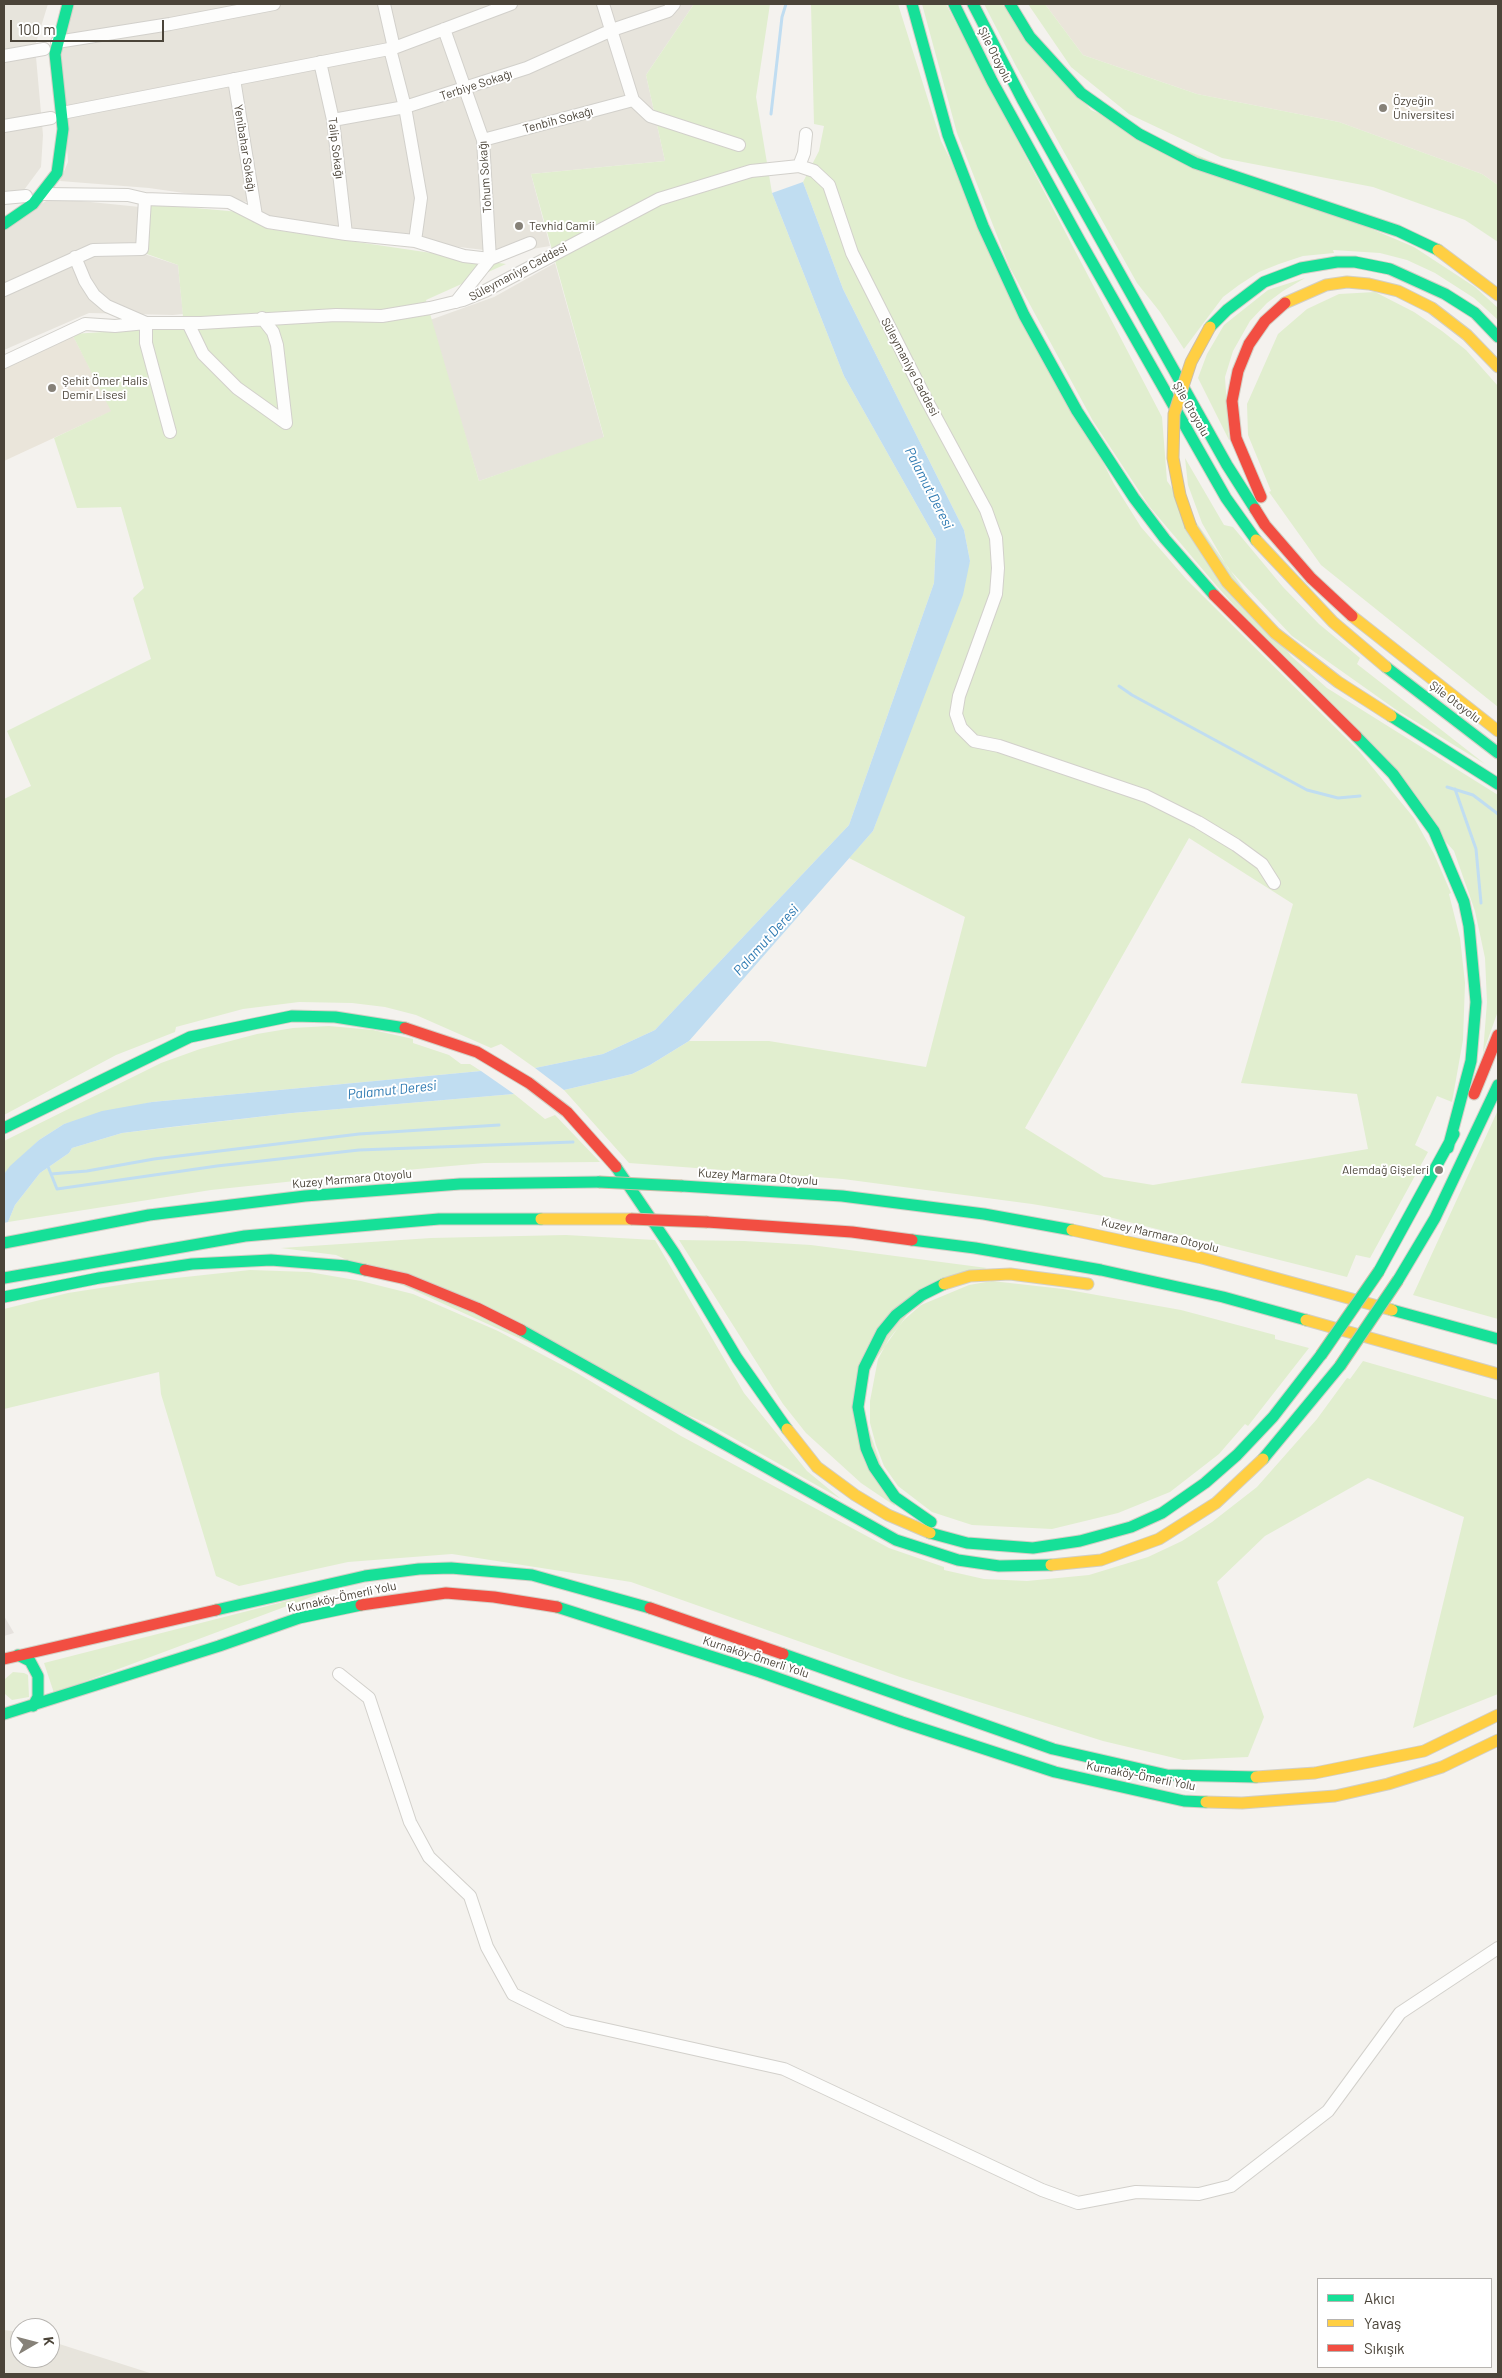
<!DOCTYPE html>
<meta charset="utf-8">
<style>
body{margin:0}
#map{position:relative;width:1502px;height:2378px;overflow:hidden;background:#f4f2ee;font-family:Barlow,sans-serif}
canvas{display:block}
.frame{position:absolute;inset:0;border:5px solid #4b4439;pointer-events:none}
.legend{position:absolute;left:1317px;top:2278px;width:175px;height:90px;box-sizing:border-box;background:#fff;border:1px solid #b7b4b0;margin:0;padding:6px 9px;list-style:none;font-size:15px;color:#4b4439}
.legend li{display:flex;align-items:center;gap:10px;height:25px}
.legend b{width:25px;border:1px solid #b7b4b0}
.north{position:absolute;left:10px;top:2318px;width:50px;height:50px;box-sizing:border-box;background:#fff;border:1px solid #b7b4b0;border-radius:50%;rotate:82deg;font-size:14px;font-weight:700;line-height:20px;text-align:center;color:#4b4439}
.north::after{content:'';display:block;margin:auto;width:18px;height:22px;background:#868178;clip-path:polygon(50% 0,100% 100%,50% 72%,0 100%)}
.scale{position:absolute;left:10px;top:20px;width:154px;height:22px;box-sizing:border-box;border:2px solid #4b4439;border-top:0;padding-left:6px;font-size:15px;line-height:18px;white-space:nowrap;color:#4b4439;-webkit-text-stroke:4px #fff;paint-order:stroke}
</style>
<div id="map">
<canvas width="1502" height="2378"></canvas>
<div class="frame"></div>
<ul class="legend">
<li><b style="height:6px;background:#16e098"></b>Akıcı</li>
<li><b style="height:6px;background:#ffcf43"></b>Yavaş</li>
<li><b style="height:6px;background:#f24e42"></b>Sıkışık</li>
</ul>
<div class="north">K</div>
<div class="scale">100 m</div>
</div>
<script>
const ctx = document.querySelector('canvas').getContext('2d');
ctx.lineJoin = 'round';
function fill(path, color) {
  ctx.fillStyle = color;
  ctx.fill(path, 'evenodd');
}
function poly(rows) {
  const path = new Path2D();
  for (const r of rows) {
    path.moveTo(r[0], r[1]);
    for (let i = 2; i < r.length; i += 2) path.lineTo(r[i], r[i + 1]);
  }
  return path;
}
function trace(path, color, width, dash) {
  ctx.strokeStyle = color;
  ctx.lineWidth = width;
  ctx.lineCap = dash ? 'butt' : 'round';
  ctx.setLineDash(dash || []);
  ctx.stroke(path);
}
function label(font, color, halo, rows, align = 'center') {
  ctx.font = font + ' Barlow,sans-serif';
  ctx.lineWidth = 4;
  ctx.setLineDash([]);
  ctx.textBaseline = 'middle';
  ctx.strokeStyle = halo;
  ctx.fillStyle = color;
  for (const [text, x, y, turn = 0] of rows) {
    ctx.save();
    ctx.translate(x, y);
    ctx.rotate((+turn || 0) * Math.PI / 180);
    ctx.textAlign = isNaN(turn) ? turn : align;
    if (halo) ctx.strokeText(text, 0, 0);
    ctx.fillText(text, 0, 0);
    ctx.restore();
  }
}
fill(poly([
 [4,4,48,4,35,46,43,135,41,167,21,194,4,206],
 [71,4,694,4,646,75,665,161,531,174,550,246,508,253,281,225,247,202,149,188,60,181,68,162,60,46],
 [51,198,140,207,135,251,178,265,183,314,173,315,89,313,4,350,4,227],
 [555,263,604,438,479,481,430,320,494,297],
 [4,2330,20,2332,20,2358,50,2358,50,2341,153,2374,4,2374]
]), '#e7e4dc');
fill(poly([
 [4,1616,14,1633,4,1636]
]), '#e6e2de');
fill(poly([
 [1045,4,1498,4,1498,185,1482,174,1339,122,1197,94,1083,55],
 [72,334,112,411,4,461,4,365]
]), '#eae5da');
fill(poly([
 [694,4,770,4,756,97,772,193,844,376,936,539,934,583,849,825,655,1030,603,1054,535,1068,501,1044,491,1048,416,1015,385,1007,352,1003,299,1002,243,1009,176,1027,175,1032,116,1055,4,1115,4,799,31,786,7,731,151,659,133,598,144,588,121,507,77,508,54,438,111,411,72,334,184,327,178,265,147,254,150,204,240,212,269,229,506,264,426,300,479,481,604,437,531,174,665,161,646,75],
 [811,4,898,4,941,141,1114,484,1141,527,1187,580,1359,751,1414,818,1434,854,1451,893,1449,894,1460,938,1465,983,1463,1040,1452,1102,1437,1096,1415,1145,1428,1152,1370,1258,1356,1255,1347,1277,1109,1217,1032,1204,843,1179,629,1163,564,1090,632,1074,650,1065,689,1041,769,1041,926,1067,965,917,849,858,873,831,970,561,964,530,843,289,803,182,819,151,824,126,814,124],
 [1189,838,1293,904,1241,1083,1357,1094,1368,1149,1153,1185,1104,1177,1025,1128],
 [922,4,946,4,1162,417,1167,481,1291,656,1327,688,1498,795,1498,1011,1483,1053,1487,1002,1485,958,1475,911,1454,851,1215,584,1149,506,1093,421,1009,266,957,133],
 [984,4,1002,4,1091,110,1414,247,1475,287,1498,308,1498,320,1474,298,1435,273,1407,260,1380,253,1333,250,1334,253,1303,256,1279,264,1259,272,1239,285,1223,297,1184,349,1160,312,1137,283,1016,66],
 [1028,4,1045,4,1083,55,1197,94,1339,122,1482,174,1498,185,1498,242,1465,220,1373,187,1222,158,1129,114,1071,67],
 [1305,278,1283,291,1267,303,1250,321,1233,351,1225,377,1229,440,1198,378,1207,354,1224,325,1268,290],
 [1375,292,1414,312,1442,331,1466,350,1498,386,1498,707,1321,565,1269,492,1271,491,1248,435,1247,404,1278,334,1307,309,1339,294],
 [1185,458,1224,525,1233,527,1283,587,1319,624,1360,658,1357,664,1485,764,1395,709,1292,636,1228,568,1202,523,1188,485],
 [329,1026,373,1030,413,1039,413,1043,449,1055,461,1064,470,1064,481,1071,152,1102,64,1124,39,1140,4,1174,4,1141,161,1063,200,1049,257,1034,293,1028],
 [514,1094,545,1119,555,1115,600,1162,484,1163,351,1175,211,1190,8,1222,15,1205,40,1173,69,1153,72,1148,122,1133,292,1113],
 [1498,1110,1498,1319,1413,1295],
 [566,1235,655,1240,744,1393,807,1471,841,1499,712,1426,336,1255,281,1248,431,1238],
 [679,1240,744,1241,811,1245,987,1268,928,1285,855,1389,895,1506,861,1483,806,1433,783,1404],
 [250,1270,309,1272,361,1281,413,1294,498,1331,577,1373,681,1436,889,1548,944,1567,944,1570,984,1579,1027,1581,1089,1575,1148,1557,1182,1541,1212,1522,1257,1487,1317,1419,1347,1378,1350,1379,1363,1361,1498,1400,1498,1694,1413,1728,1464,1517,1368,1478,1265,1536,1217,1582,1264,1717,1248,1757,1183,1760,1103,1741,900,1677,631,1582,452,1554,348,1562,239,1586,216,1576,161,1394,159,1372,4,1409,4,1309,68,1293,139,1282],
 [992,1281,1063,1289,1181,1310,1275,1335,1275,1339,1309,1348,1248,1426,1245,1424,1219,1454,1170,1492,1118,1513,1052,1529,972,1525,932,1512,898,1486,884,1466,876,1445,870,1423,870,1401,878,1359,889,1339,904,1320,921,1305,969,1285],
 [330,1590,54,1693,44,1663],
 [13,1672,24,1673,28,1675,29,1697,12,1700,5,1694,5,1679]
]), '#e1eecf');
fill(poly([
 [803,182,843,289,964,530,970,561,963,595,873,831,689,1041,650,1065,632,1074,564,1090,535,1068,603,1054,655,1030,849,825,934,583,936,539,844,376,772,193],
 [481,1071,514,1094,292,1113,171,1127,122,1133,72,1148,69,1153,40,1173,15,1205,8,1222,4,1223,4,1174,10,1166,39,1140,64,1124,102,1111,152,1102]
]), '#c0ddf1');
trace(poly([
 [771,114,782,17,786,4],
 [1119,686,1132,695,1307,790,1338,798,1360,796],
 [1447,787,1473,795,1498,814],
 [1455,789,1476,849,1481,903],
 [47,1164,51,1174,87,1171,154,1159,359,1134,499,1125],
 [51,1174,57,1189,217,1166,359,1150,573,1142]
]), '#c0ddf1', 3);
const street = poly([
 [384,4,394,48],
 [603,4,633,100,650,116,739,145],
 [444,29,483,140,490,259],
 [57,42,170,24,274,4],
 [390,49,405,107,421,198,415,241],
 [4,56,44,49],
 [320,62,333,120,346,234],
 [234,79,256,216],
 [62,113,394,48,511,4],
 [333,120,405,107,527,68,612,30,668,11,674,4],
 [4,126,51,118],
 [483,140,633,100],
 [799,166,804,153,806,134],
 [43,194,128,195,145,199,229,202,268,222,346,234,415,241,464,256,490,259,530,243],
 [4,198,26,196],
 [75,257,85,281,94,295,107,306,146,323,146,343,170,432],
 [4,290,93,250,142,249,145,199],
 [456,302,490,259],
 [262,318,273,332,277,345,286,423],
 [188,323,203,354,237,388,286,423],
 [4,362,85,324,115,326,146,323,201,323,336,315,382,316,430,308,463,300,485,291,659,199,751,171,799,166,814,171,829,185,852,253,927,401,986,510,996,538,998,568,996,594,959,696,956,714,961,728,974,741,999,746,1146,796,1198,822,1236,845,1262,864,1274,883],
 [339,1674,369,1698,410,1822,429,1857,470,1896,487,1947,513,1994,568,2021,784,2069,1042,2190,1078,2203,1136,2192,1199,2194,1231,2186,1328,2111,1400,2013,1498,1948]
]);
const fast = poly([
 [912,4,948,135,983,226,1024,315,1077,411,1134,498,1165,539,1214,595],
 [954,4,992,81,1080,241,1226,498,1256,540],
 [973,4,1022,99,1227,465,1255,509],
 [1010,4,1030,37,1081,93,1139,134,1195,163,1398,231,1438,250],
 [4,224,33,204,57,173,63,129,55,54,68,4],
 [1210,327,1227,310,1264,282,1301,268,1337,262,1355,262,1390,269,1445,294,1475,313,1498,337],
 [1386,667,1498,753],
 [1391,716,1498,784],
 [1356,736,1393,774,1434,831,1464,902,1469,926,1476,1002,1471,1061,1448,1148],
 [4,1128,190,1037,292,1016,335,1017,405,1028],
 [616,1167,675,1254,737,1358,787,1429],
 [682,1186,842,1196,984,1214,1072,1230],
 [912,1240,975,1248,1101,1270,1223,1297,1306,1320],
 [4,1243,149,1215,305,1196,460,1184,599,1182],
 [1379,1271,1454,1134],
 [4,1278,245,1236,439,1219,541,1219],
 [1398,1280,1435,1218,1498,1085],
 [4,1297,99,1278,192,1264,271,1260,347,1266,365,1270],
 [1392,1310,1498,1339],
 [521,1330,896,1540,958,1560,999,1566,1051,1565],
 [1263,1459,1340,1366],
 [931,1522,895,1497,874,1467,866,1448,858,1407,864,1368,882,1332,896,1315,922,1295,944,1284],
 [930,1533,967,1543,1033,1548,1080,1541,1131,1527,1162,1513,1205,1483,1237,1455,1273,1417,1321,1355],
 [557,1607,760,1672,902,1722,1055,1772,1184,1801,1206,1802],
 [216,1610,365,1576,419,1569,451,1568,532,1575,650,1608],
 [783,1654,1053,1749,1167,1775,1256,1777],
 [18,1655,30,1661,38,1676,38,1697,33,1706],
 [4,1714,219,1646,299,1618,361,1605]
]);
const slow = poly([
 [1438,250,1498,295],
 [1285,303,1326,285,1347,282,1369,284,1398,291,1432,308,1467,335,1498,367],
 [1191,527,1227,582,1275,633,1338,682,1391,716],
 [1256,540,1333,622,1386,667],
 [1352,616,1498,731],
 [541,1219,631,1219],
 [1072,1230,1202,1258,1392,1310],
 [944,1284,970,1276,1010,1274,1088,1284],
 [1306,1320,1498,1374],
 [787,1429,817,1467,855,1495,888,1515,930,1533],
 [1051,1565,1101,1560,1159,1539,1216,1503,1263,1459],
 [1256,1777,1315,1773,1424,1751,1498,1715],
 [1206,1802,1242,1803,1335,1796,1388,1784,1442,1767,1498,1740]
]);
const jam = poly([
 [1261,497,1236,438,1232,401,1238,371,1249,344,1265,321,1285,303],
 [1255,509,1265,525,1311,578,1352,616],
 [1214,595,1356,736],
 [405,1028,477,1052,529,1083,567,1112,616,1167],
 [1474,1094,1498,1035],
 [707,1222,852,1232,912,1240],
 [365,1270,406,1279,477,1308,521,1330],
 [361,1605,446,1593,494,1597,557,1607],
 [650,1608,783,1654],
 [4,1659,216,1610]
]);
trace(street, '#d2d0cb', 14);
trace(fast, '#d3cfc5', 13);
trace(slow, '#d3cfc5', 13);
trace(jam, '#d3cfc5', 13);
trace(street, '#fdfdfc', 12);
trace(fast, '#16e098', 11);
trace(slow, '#ffcf43', 11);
trace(jam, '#f24e42', 11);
const fastBridge = poly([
 [599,1182,682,1186],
 [1321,1355,1379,1271],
 [1340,1366,1398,1280]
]);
const slowBridge = poly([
 [1191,527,1180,495,1173,458,1174,414,1191,362,1210,327]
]);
const jamBridge = poly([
 [631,1219,707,1222]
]);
trace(fastBridge, '#ccbfa9', 13, []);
trace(slowBridge, '#ccbfa9', 13, []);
trace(jamBridge, '#ccbfa9', 13, []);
trace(fastBridge, '#16e098', 11);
trace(slowBridge, '#ffcf43', 11);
trace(jamBridge, '#f24e42', 11);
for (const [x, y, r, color] of [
 [1383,108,5,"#868178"],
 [519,226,5,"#868178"],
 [52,388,5,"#868178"],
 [1439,1170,5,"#868178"]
]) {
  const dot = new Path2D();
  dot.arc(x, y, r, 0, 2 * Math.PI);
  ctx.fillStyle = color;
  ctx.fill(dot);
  trace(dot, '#fff', 2);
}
label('12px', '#4b4439', '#fff', [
 ["Şile Otoyolu",995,55,63],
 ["Terbiye Sokağı",476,85,-18],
 ["Tenbih Sokağı",558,120,-15],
 ["Yenibahar Sokağı",245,148,81],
 ["Talip Sokağı",336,148,83],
 ["Tohum Sokağı",485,177,-94],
 ["Süleymaniye Caddesi",518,272,-28],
 ["Süleymaniye Caddesi",910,367,62],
 ["Şile Otoyolu",1191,409,60],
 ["Şile Otoyolu",1455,702,37],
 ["Kuzey Marmara Otoyolu",758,1177,4],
 ["Kuzey Marmara Otoyolu",352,1179,-5],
 ["Kuzey Marmara Otoyolu",1160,1235,13],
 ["Kurnaköy-Ömerli Yolu",342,1597,-12],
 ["Kurnaköy-Ömerli Yolu",756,1657,18],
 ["Kurnaköy-Ömerli Yolu",1141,1776,11]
]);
label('12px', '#4b4439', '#fff', [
 ["Özyeğin",1393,101],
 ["Üniversitesi",1393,115],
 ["Tevhid Camii",529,226],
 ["Şehit Ömer Halis",62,381],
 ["Demir Lisesi",62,395],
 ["Alemdağ Gişeleri",1429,1170,"right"]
], 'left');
label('italic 14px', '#2e7ab2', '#fff', [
 ["Palamut Deresi",929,488,63],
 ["Palamut Deresi",766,940,-48],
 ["Palamut Deresi",392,1090,-6]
]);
</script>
